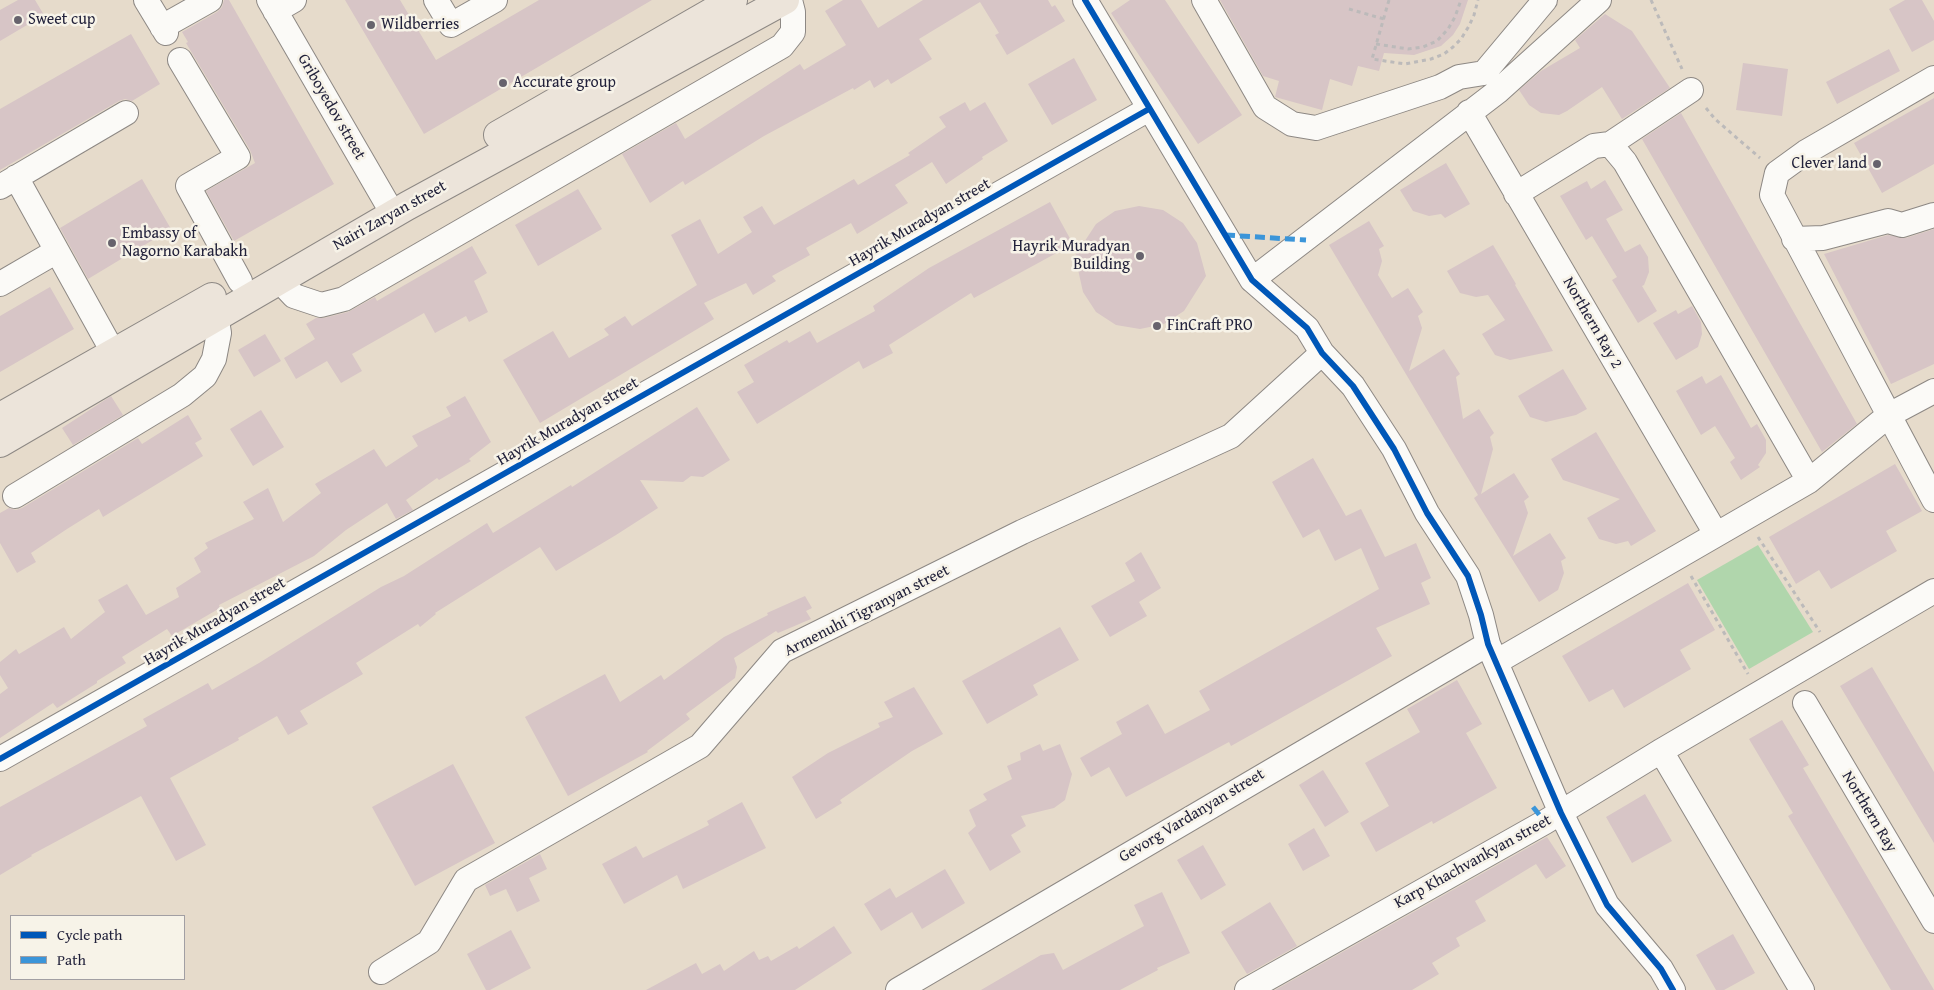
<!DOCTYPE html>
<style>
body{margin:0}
#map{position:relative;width:1934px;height:990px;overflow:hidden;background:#e6dbcb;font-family:"Gentium Book Plus",serif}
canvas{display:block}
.legend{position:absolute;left:10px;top:915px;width:175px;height:65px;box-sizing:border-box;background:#f7f3e8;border:1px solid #a29fa3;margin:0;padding:6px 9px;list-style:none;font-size:15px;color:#22223b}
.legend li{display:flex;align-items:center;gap:10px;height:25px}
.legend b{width:25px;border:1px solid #a29fa3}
</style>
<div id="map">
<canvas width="1934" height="990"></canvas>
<ul class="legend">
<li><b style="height:6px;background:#0057b8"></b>Cycle path</li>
<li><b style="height:6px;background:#3b95d9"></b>Path</li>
</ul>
</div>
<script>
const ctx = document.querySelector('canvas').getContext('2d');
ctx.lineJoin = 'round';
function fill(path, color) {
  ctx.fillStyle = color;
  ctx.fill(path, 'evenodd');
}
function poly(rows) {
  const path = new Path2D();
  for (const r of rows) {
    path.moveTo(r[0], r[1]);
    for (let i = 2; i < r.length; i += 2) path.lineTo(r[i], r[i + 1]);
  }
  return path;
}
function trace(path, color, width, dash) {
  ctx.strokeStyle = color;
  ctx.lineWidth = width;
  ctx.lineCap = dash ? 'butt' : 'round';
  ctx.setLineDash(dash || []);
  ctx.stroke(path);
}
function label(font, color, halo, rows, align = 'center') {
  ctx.font = font + ' "Gentium Book Plus",serif';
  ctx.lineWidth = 5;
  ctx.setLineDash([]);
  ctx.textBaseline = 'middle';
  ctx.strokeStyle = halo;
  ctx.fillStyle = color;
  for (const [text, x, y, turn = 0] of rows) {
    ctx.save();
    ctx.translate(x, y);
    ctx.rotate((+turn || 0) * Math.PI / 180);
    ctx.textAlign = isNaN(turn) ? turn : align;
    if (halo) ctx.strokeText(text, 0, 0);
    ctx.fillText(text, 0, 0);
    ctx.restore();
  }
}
fill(poly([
 [1758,545,1813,632,1749,669,1697,580]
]), '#b0d6ac');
fill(poly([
 [18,0,35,0,44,15,0,41,0,10],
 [224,0,229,0,334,184,234,241,206,191,255,163,250,150,186,43,188,42,182,32,217,12,222,7],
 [345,0,400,0,436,60,539,0,652,0,424,134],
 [843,0,861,0,878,28,923,0,1048,0,1052,7,1055,5,1065,21,1007,55,995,35,999,33,980,2,919,39,932,59,891,84,888,79,874,88,870,80,854,90,853,88,764,136,685,185,683,181,650,203,622,154,676,123,685,139,800,64,804,70,846,45,825,11],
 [1130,0,1165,0,1242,115,1198,144,1111,13],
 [1220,0,1468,0,1460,24,1453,35,1441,46,1414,55,1384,53,1379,71,1358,66,1352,86,1330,79,1322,110,1275,97,1279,81,1263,76],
 [1905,0,1922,0,1934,21,1934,40,1912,52,1889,9],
 [1605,14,1632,31,1670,88,1622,119,1602,87,1567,111,1559,115,1541,113,1529,105,1519,90,1541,71,1580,48,1575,40],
 [131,34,160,84,132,101,125,99,119,101,0,170,0,109],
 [1889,49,1900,71,1837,104,1826,82],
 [1074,58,1097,100,1052,125,1028,84],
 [1743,63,1788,69,1782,116,1736,110],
 [1934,98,1934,164,1882,193,1854,143],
 [965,102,970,111,985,102,1008,141,982,157,983,159,946,184,932,162,895,185,908,203,857,234,851,223,806,248,810,255,772,276,776,281,753,295,746,283,704,303,714,319,540,423,503,360,553,331,569,358,609,335,604,329,625,316,632,326,697,285,671,235,700,219,718,254,752,232,743,217,762,206,774,225,854,179,858,185,910,155,908,153,946,127,939,117],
 [1681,113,1857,424,1822,452,1642,139],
 [1446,163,1470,204,1445,218,1441,214,1429,216,1413,211,1400,190],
 [142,179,171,229,88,279,60,228],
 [1605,180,1623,210,1606,219,1625,252,1640,244,1648,257,1649,272,1644,285,1642,286,1657,311,1638,323,1612,280,1617,277,1592,236,1586,240,1560,196,1587,181,1591,189],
 [578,189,602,229,538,266,515,225],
 [1050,202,1073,244,974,298,971,293,889,345,893,353,863,369,859,361,757,424,737,392,754,382,744,365,787,340,789,343,810,331,817,343,875,311,873,306,929,268],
 [1139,206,1163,210,1183,223,1197,243,1206,276,1184,311,1164,324,1140,329,1116,325,1096,312,1083,292,1075,256,1096,224,1115,211],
 [1369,221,1384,246,1379,249,1382,261,1378,275,1392,298,1408,288,1423,312,1418,316,1422,328,1409,371,1444,349,1460,374,1456,377,1463,419,1479,409,1494,433,1490,437,1493,449,1481,494,1514,473,1529,497,1524,501,1528,513,1513,556,1550,533,1566,558,1561,561,1564,573,1558,590,1539,602,1474,498,1478,495,1329,245],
 [1934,229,1934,364,1891,384,1824,254,1888,235,1906,238],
 [1493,245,1516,284,1515,285,1553,351,1510,360,1495,355,1482,334,1505,320,1488,295,1476,297,1460,293,1447,271],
 [472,246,487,273,474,281,488,312,469,322,466,316,435,333,424,313,352,354,362,371,341,383,327,361,296,379,284,358,315,339,306,324,316,318,324,318,348,312,375,297,377,301],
 [50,287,74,329,0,372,0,316],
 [1692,306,1701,322,1702,334,1698,347,1676,360,1653,323,1676,310,1678,314],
 [265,334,281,361,254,377,238,350],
 [1563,369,1587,409,1576,415,1546,422,1530,417,1518,396],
 [1721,375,1751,428,1757,424,1766,440,1766,453,1758,465,1760,467,1741,480,1730,462,1735,458,1715,426,1701,435,1676,391,1702,376,1706,384],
 [111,396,123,415,73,445,62,428],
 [465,396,491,442,469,459,471,461,439,480,437,478,406,500,413,510,396,519,387,503,346,530,314,556,219,605,220,608,172,636,167,629,122,657,126,663,97,681,97,683,57,708,53,703,0,738,0,694,8,688,0,675,0,662,16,649,19,654,64,627,71,639,105,612,98,600,127,584,146,615,179,597,176,588,201,572,194,558,208,548,205,543,254,519,243,502,268,488,283,522,321,493,315,484,374,449,386,467,418,446,412,436,451,416,446,407],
 [697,407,730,460,703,477,691,476,683,482,640,480,658,508,616,535,556,571,540,547,435,613,436,614,420,627,418,624,356,663,363,674,300,711,308,724,288,735,277,716,238,738,239,740,170,778,206,845,176,861,141,796,31,855,32,856,0,875,0,807,147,726,143,719,208,683,212,690,259,663,381,587,404,576,487,523,493,533,571,485,572,487],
 [261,410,284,447,253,466,230,429],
 [188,415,202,439,195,443,203,456,103,517,99,509,67,529,31,553,36,562,17,573,0,543,0,513,9,508,16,510,22,508,138,438,142,444],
 [1596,432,1656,531,1631,546,1628,541,1616,544,1599,539,1587,518,1620,499,1563,480,1551,459],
 [1313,458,1346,516,1361,509,1385,557,1416,543,1431,578,1421,583,1430,604,1376,628,1392,656,1231,746,1229,742,1126,797,1109,767,1091,777,1080,758,1122,734,1116,722,1148,704,1165,734,1210,710,1199,691,1379,589,1361,548,1335,561,1319,529,1303,538,1272,482],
 [1895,464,1922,511,1886,531,1897,551,1831,589,1819,570,1796,584,1769,537],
 [1141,552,1161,588,1139,602,1147,616,1110,637,1091,606,1135,581,1125,563],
 [1688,583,1715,630,1680,650,1691,669,1624,708,1613,689,1589,702,1562,656],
 [805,596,812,608,806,611,811,619,778,633,776,631,734,658,737,667,735,678,686,714,690,719,647,751,648,752,568,796,525,717,605,674,620,702,661,675,664,680,724,637,768,615,767,613],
 [1060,627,1079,660,1033,685,1038,695,987,724,962,681],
 [1872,667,1934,772,1934,843,1840,686],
 [1457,680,1482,724,1466,733,1497,788,1433,824,1432,821,1376,852,1360,823,1389,806,1365,763,1420,732,1407,709],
 [914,687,943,734,912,751,840,800,842,803,816,819,792,777,828,753,880,727,878,723,893,717,884,702],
 [1782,720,1809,765,1803,768,1934,990,1891,990,1788,816,1793,813,1749,739],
 [1040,744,1043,751,1060,744,1072,774,1065,800,1054,808,1021,816,1026,826,1011,835,1021,852,990,871,968,833,976,826,969,810,987,800,983,794,1012,779,1007,766,1021,760,1020,753],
 [453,764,495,843,415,886,372,807],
 [1323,770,1349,812,1325,827,1299,785],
 [1645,794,1672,841,1632,863,1606,817],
 [742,802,766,848,683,889,677,875,624,904,602,864,636,846,643,858,709,825,707,821],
 [1314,828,1330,856,1303,871,1288,844],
 [1547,837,1566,866,1546,879,1536,864,1475,901,1486,921,1456,938,1460,946,1432,963,1439,974,1412,990,1275,990],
 [1203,845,1226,885,1201,900,1177,860],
 [540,854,547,869,529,878,540,901,517,912,506,889,490,896,485,885],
 [945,869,965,903,922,929,912,912,881,931,864,904,890,888,896,898],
 [1162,892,1190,953,1157,968,1158,970,1120,990,981,990,1041,955,1054,953,1063,970,1144,926,1134,905],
 [1270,902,1297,946,1247,974,1221,932],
 [834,926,852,953,795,990,646,990,696,963,702,974,720,964,724,971,754,951,759,960,768,956,771,961,797,946,799,949],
 [511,930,531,968,490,990,486,990,467,954],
 [1733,934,1755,973,1724,990,1716,990,1696,955]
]), '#d7c5c6');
const minor = poly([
 [146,0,166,33],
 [269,0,393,214],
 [436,0,451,25,495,0],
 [1085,0,1252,280,1307,328,1322,353,1353,386,1394,449,1427,513,1468,576,1481,615,1488,644,1561,813,1607,905,1661,969,1673,990],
 [1204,0,1265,107,1292,124,1316,128,1440,87,1459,77,1484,73,1545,0],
 [275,11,294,0],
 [162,27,210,0],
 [180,60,238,157,188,186,240,281],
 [1934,78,1806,152,1777,173,1772,195,1934,500],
 [1469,112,1716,534],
 [1610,144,1691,90],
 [16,177,57,251],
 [0,187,126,113],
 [1516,194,1594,146,1610,144,1625,162,1809,481],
 [1794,239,1823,238,1888,221,1902,225,1934,215],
 [279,280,294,296,321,305,344,299,782,46,793,32,793,12,790,0],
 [1252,280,1497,92,1599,0],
 [0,284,57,251,113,352],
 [15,496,182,395,205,376,214,359,219,333,216,315],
 [1496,662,1809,481,1889,415,1934,391],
 [1805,703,1934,921],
 [1661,751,1802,990],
 [0,759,1149,109],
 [381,972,429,942,466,880,700,746,782,651,1022,532,1231,436,1322,353],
 [898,990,1488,644],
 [1247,990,1545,822,1661,751,1934,591]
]);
const major = poly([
 [498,135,733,0],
 [0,417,212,297],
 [0,443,407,206,785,0]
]);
trace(minor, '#8d8884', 26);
trace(major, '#8d8884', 30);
trace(poly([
 [1389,0,1372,59,1405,64,1431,59,1444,54,1453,47,1461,39,1469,26,1474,15,1478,0],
 [1651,0,1682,69],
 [1349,9,1384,19],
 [1376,44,1408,49,1423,47,1437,41,1448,29,1455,17,1461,0],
 [1706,108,1715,119,1760,158],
 [1758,537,1820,632],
 [1691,576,1748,674]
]), '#bcbaba', 3, [4, 4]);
trace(minor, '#fbfaf7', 24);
trace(major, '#ece4da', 28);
trace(poly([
 [1225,235,1306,240],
 [1533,807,1545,822]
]), '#3b95d9', 5, [10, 5]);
trace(poly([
 [1085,0,1252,280,1307,328,1322,353,1353,386,1394,449,1427,513,1468,576,1481,615,1488,644,1561,813,1607,905,1661,969,1673,990],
 [0,759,1149,109]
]), '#0057b8', 6);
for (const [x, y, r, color] of [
 [18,20,5,"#67636d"],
 [371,25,5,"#67636d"],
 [503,83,5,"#67636d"],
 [1877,164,5,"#67636d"],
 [112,243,5,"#67636d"],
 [1140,256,5,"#67636d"],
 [1157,326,5,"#67636d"]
]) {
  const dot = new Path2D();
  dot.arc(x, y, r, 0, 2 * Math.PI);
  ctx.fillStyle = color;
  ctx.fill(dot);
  trace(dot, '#f7f3e8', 2);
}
label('16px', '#22223b', '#f7f3e8', [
 ["Sweet cup",28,20],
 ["Wildberries",381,25],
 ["Accurate group",513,83],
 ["Clever land",1867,164,"right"],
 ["Embassy of",122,234],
 ["Nagorno Karabakh",122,252],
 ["Hayrik Muradyan",1130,247,"right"],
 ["Building",1130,265,"right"],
 ["FinCraft PRO",1167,326]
], 'left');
label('16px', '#22223b', '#f7f3e8', [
 ["Griboyedov street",331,107,60],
 ["Nairi Zaryan street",390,216,-29],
 ["Hayrik Muradyan street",920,223,-30],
 ["Northern Ray 2",1592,323,60],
 ["Hayrik Muradyan street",568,422,-30],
 ["Armenuhi Tigranyan street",867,611,-27],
 ["Hayrik Muradyan street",215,622,-30],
 ["Northern Ray",1869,812,59],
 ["Gevorg Vardanyan street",1192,816,-31],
 ["Karp Khachvankyan street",1473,862,-29]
]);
</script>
